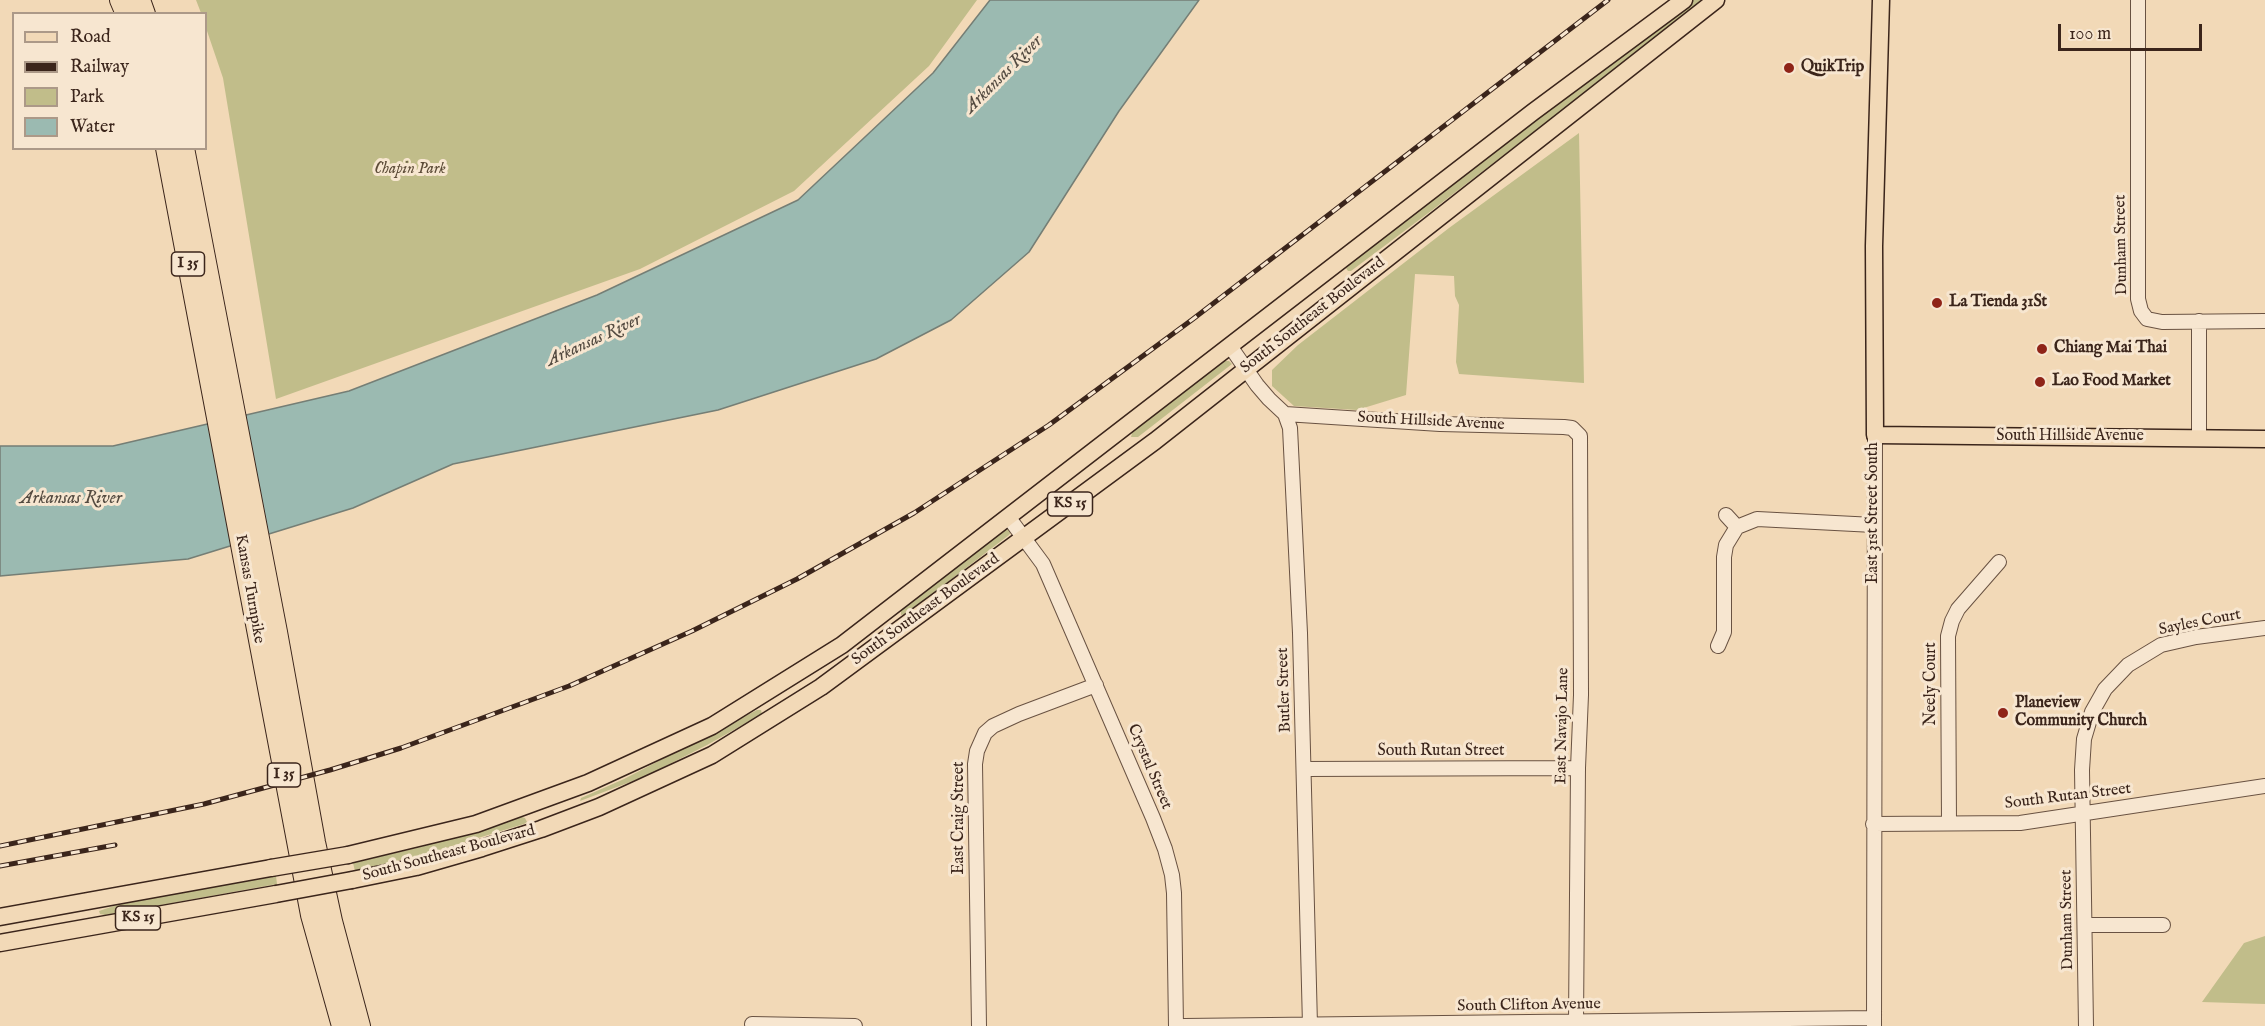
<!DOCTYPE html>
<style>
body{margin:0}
#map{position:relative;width:2265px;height:1026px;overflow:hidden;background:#f2d9b7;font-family:"IM FELL English",serif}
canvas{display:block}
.legend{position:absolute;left:12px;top:12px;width:195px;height:138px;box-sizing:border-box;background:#f7e6d0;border:2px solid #ac9988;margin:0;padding:8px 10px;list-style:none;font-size:18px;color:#3b251b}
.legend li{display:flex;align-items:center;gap:12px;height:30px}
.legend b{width:30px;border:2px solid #ac9988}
.scale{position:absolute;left:2058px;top:24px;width:144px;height:27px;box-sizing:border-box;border:3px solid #3b251b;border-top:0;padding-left:8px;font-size:18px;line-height:21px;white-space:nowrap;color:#3b251b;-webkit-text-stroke:4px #f7e6d0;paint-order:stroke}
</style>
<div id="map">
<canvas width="2265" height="1026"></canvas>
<ul class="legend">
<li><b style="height:8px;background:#f2d9b7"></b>Road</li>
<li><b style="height:8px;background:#3b251b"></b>Railway</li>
<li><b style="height:16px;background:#c1bd8a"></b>Park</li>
<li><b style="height:16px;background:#9bbab1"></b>Water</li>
</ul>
<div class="scale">100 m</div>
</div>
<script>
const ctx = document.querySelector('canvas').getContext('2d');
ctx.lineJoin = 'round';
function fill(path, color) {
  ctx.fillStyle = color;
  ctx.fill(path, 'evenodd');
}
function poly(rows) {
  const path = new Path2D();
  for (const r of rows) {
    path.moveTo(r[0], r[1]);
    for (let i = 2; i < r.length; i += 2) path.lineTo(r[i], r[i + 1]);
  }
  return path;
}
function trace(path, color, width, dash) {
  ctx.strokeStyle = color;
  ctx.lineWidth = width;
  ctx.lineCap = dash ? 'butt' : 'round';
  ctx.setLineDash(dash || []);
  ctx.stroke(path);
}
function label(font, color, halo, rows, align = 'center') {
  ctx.font = font + ' "IM FELL English",serif';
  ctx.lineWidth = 6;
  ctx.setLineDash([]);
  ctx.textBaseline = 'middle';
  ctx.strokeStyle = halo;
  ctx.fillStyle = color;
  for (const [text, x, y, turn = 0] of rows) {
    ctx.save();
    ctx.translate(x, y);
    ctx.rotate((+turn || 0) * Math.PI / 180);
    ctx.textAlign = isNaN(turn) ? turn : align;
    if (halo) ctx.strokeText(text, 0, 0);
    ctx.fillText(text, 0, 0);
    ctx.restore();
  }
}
fill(poly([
 [196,0,977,0,929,66,794,191,640,269,276,399,223,78,206,28,206,14,201,13],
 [1691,0,1705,0,1431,211,1351,271,1348,271,1346,268,1359,256],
 [1579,133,1584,383,1459,374,1456,362,1459,305,1455,296,1454,276,1415,274,1406,395,1357,410,1294,406,1272,386,1272,370,1298,345,1449,228],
 [1224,361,1229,361,1232,364,1138,437,1131,437,1133,430],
 [1006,527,1010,527,1012,531,1009,535,906,614,901,615,901,609],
 [757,710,761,710,762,714,707,745,646,776,580,801,581,798,624,779],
 [522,817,525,818,527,822,524,824,429,853,355,871,353,863,421,847],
 [276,876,277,884,105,915,100,914,99,911,117,905,210,887],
 [2265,936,2265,1004,2202,1002,2244,943]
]), '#c1bd8a');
const water = poly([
 [990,0,1199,0,1119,111,1029,252,951,320,876,359,718,410,453,464,353,508,188,559,0,576,0,446,113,446,349,391,597,295,798,200,933,73,990,0]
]);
fill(water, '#9bbab1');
trace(water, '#757e75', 1.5);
const minor = poly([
 [2138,0,2138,299,2141,311,2147,319,2162,322,2265,321],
 [1230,346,1257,385,1269,399,1285,414,1290,428,1300,633,1310,1025],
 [1285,414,1440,424,1564,427,1572,428,1580,436,1581,695,1578,768,1576,1022],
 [2199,438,2199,321],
 [1726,515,1737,527],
 [1009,518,1043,564,1153,818,1165,849,1172,875,1174,893,1176,1026],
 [1718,646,1724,632,1724,557,1726,545,1737,527,1757,519,1874,525],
 [1304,769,1578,768],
 [1949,823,1948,636,1952,621,1958,609,1999,562],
 [1873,824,2020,823,2265,786],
 [2085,925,2163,925],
 [752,1024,855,1026],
 [979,1026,975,764,977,751,985,733,993,726,1019,714,1096,685],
 [1184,1026,1874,1018],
 [1874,1026,1875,435],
 [2086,1026,2082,770,2084,739,2092,712,2105,689,2128,665,2161,645,2196,637,2265,628]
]);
const major = poly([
 [1881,0,1874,246,1875,435,2265,439],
 [348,855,476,824,588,783,712,726,842,645,1533,112,1684,0],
 [352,880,416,867,482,848,541,829,599,807,712,755,821,687,1155,441,1716,0],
 [0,917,271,868],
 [0,943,276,894]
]);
const highway = poly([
 [120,0,126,14],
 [140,0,145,14],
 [166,148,311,915,342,1026],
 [184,148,277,632,315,842,332,921,360,1026]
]);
trace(minor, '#695242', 16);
trace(major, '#3b251b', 19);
trace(highway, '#3b251b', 22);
trace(minor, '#f7e6d0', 14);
trace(major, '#f2d9b7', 16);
trace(highway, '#f2d9b7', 20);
const rail = poly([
 [0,846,204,804,330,770,401,748,569,686,692,631,797,579,914,513,1049,425,1193,319,1608,0],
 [0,866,115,845]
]);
trace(rail, '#3b251b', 5);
trace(rail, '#f7e6d0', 3, [9]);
const majorBridge = poly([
 [271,868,348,855],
 [276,894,352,880]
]);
trace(majorBridge, '#3b251b', 19, []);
trace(majorBridge, '#f2d9b7', 16);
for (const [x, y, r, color] of [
 [1789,68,6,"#8f2418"],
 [1937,303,6,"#8f2418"],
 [2042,349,6,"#8f2418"],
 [2040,382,6,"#8f2418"],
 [2003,713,6,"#8f2418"]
]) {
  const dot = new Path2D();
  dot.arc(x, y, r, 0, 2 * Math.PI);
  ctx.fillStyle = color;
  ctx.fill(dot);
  trace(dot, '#f7e6d0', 2);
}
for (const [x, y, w] of [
 [188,264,33],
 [1070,504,45],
 [284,775,33],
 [138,918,45]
]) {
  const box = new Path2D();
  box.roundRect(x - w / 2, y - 12, w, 24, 4.5);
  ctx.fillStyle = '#f7e6d0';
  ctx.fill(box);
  trace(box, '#3b251b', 1.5);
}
label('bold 15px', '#3b251b', null, [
 ["I 35",188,264],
 ["KS 15",1070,504],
 ["I 35",284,775],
 ["KS 15",138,918]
]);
label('bold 16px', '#3b251b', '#f7e6d0', [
 ["QuikTrip",1801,68],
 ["La Tienda 31St",1949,303],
 ["Chiang Mai Thai",2054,349],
 ["Lao Food Market",2052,382],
 ["Planeview",2015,704],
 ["Community Church",2015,722]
], 'left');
label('italic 16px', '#5c4b37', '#f7e6d0', [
 ["Chapin Park",410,170]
]);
label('16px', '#3b251b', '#f7e6d0', [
 ["Dunham Street",2122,245,-91],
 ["South Southeast Boulevard",1313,316,-38],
 ["South Hillside Avenue",1431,422,3],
 ["South Hillside Avenue",2070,437],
 ["East 31st Street South",1874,513,-90],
 ["Kansas Turnpike",249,589,80],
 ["South Southeast Boulevard",926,610,-36],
 ["Sayles Court",2200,623,-11],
 ["Neely Court",1932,684,-90],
 ["Butler Street",1285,690,-92],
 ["East Navajo Lane",1563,726,-89],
 ["South Rutan Street",1441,752],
 ["Crystal Street",1149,767,67],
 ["South Rutan Street",2068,797,-7],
 ["East Craig Street",960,818,-90],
 ["South Southeast Boulevard",449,854,-15],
 ["Dunham Street",2068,920,-91],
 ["South Clifton Avenue",1529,1006,-1]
]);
label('italic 18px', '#534a40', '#f7e6d0', [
 ["Arkansas River",1004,75,-45],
 ["Arkansas River",594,341,-25],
 ["Arkansas River",71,499]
]);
</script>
